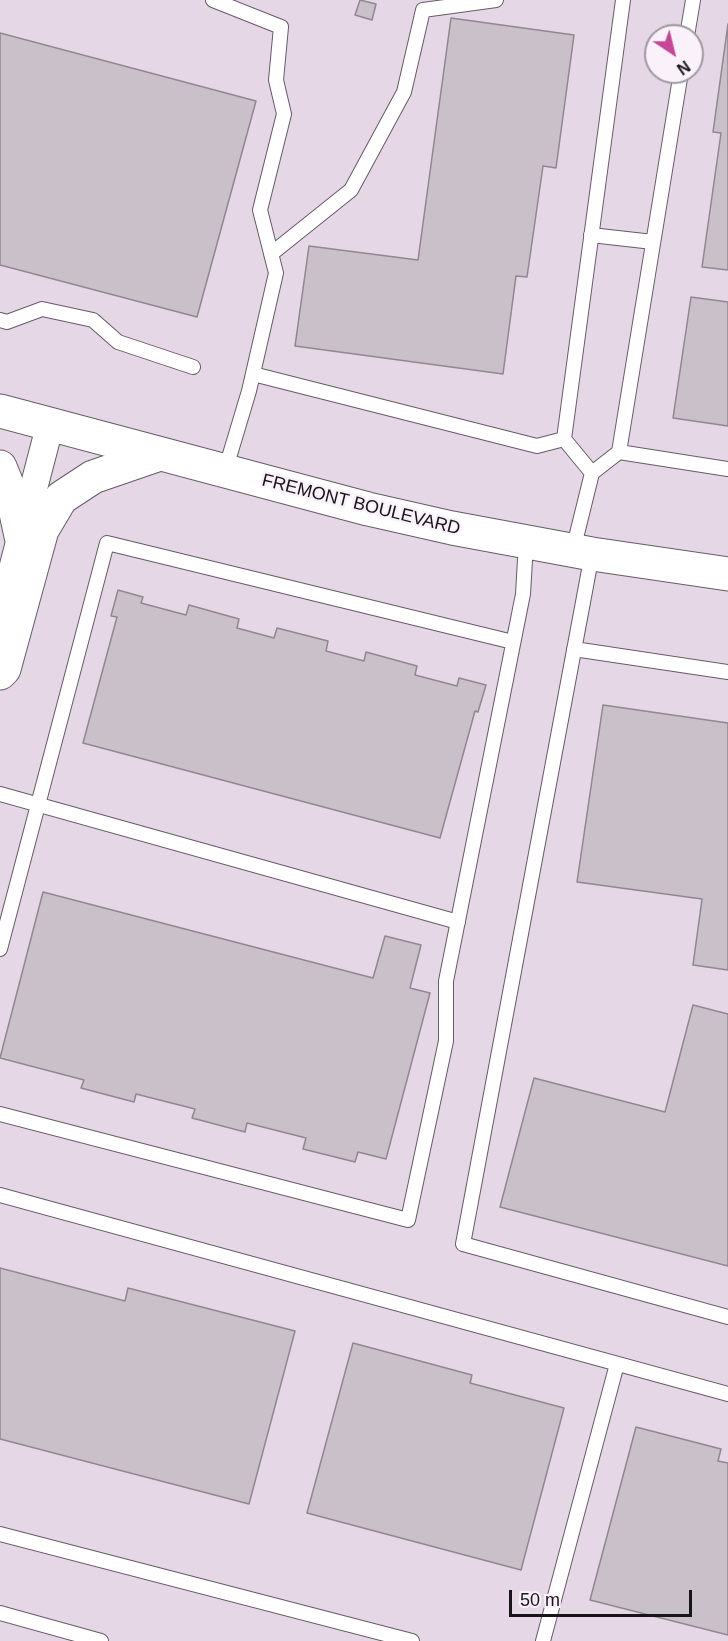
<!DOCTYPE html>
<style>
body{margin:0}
#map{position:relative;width:728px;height:1641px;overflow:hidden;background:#ede4ee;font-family:Arial,sans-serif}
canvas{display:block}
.north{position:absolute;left:644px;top:24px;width:60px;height:60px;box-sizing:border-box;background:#faf1fb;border:2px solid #a099a1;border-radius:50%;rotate:145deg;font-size:16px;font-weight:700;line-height:24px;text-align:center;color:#181519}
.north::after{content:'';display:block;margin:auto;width:21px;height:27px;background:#c54795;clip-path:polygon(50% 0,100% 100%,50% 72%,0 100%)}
.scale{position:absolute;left:509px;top:1590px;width:183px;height:27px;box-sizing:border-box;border:3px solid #181519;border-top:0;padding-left:8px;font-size:18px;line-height:21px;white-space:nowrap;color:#181519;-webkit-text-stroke:4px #faf1fb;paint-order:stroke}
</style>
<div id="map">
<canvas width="728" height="1641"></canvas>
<div class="north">N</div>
<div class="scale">50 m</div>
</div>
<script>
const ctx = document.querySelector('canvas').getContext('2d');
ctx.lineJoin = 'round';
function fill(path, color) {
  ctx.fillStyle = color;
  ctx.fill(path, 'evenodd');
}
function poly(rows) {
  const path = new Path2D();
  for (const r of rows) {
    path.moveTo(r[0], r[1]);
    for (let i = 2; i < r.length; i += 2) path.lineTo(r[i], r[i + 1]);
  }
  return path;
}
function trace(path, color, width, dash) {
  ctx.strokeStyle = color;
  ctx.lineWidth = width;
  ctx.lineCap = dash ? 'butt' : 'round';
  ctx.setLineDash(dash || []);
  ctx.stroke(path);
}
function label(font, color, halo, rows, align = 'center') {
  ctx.font = font + ' Arial,sans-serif';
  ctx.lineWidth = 5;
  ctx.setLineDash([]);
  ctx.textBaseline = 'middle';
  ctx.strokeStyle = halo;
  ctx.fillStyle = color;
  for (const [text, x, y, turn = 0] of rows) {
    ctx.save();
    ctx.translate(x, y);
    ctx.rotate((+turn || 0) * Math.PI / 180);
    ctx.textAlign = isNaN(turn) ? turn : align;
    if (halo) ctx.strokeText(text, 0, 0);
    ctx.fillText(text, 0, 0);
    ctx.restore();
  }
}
fill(poly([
 [0,0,728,0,728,1641,0,1641],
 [656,36,692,36,692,72,656,72]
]), '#e6d7e7');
const building = poly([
 [360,0,376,4,372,20,355,15,360,0],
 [451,18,574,35,556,168,543,166,527,277,516,276,503,374,295,346,309,246,418,260,451,18],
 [728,24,728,270,702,267,721,133,713,132,728,24],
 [0,33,256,101,197,317,0,265,0,33],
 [691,297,728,302,728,426,673,418,691,297],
 [118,590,143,597,141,603,186,615,189,605,239,619,237,628,274,638,277,628,328,641,326,651,364,661,366,652,417,666,415,675,457,686,459,678,486,685,478,712,475,711,440,838,83,743,117,617,111,616,118,590],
 [603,705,728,723,728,970,693,965,702,899,577,882,603,705],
 [43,892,373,978,385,936,421,945,410,988,430,993,386,1159,358,1152,355,1162,303,1149,306,1138,247,1123,245,1132,192,1118,195,1109,136,1094,134,1102,81,1088,84,1080,0,1058,43,892],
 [693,1005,728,1014,728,1266,500,1207,534,1078,665,1112,693,1005],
 [0,1268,125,1301,128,1288,295,1331,249,1504,0,1439,0,1268],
 [353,1343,472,1375,470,1383,564,1408,521,1570,307,1513,353,1343],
 [636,1427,721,1449,718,1461,728,1463,728,1635,590,1600,636,1427]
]);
fill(building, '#c9c0ca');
trace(building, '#908791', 1.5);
const lane = poly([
 [213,0,281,27,276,80,284,114,260,210,276,273,249,391,225,471],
 [687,36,693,0],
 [591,235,653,242],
 [271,254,351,190,404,92,423,10,496,0],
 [0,320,7,322,42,309,93,320,118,342,193,367],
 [253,374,537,446,564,439],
 [619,452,728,469],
 [592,473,564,439,623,0],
 [573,550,592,473,619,452,681,72],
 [592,554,463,1244,728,1317],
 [574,649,728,672],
 [0,794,458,922],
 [0,949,107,543,513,642],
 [0,1114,408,1220,446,1041,446,981,523,594,526,543],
 [0,1195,728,1394],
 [0,1534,412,1641],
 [0,1613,101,1641],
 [543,1641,617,1364]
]);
const street = poly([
 [0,617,50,425]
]);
const secondary = poly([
 [0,411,368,509,452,528,592,554,728,574],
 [0,467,13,499,21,536],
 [0,673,4,669,42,530,61,498,93,477,160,454]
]);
trace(lane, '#645c65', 16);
trace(street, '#645c65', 29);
trace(secondary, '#645c65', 35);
trace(lane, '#fff', 14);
trace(street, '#fff', 27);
trace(secondary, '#fff', 33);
label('18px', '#181519', '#faf1fb', [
 ["FREMONT BOULEVARD",361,505,14]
]);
</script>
